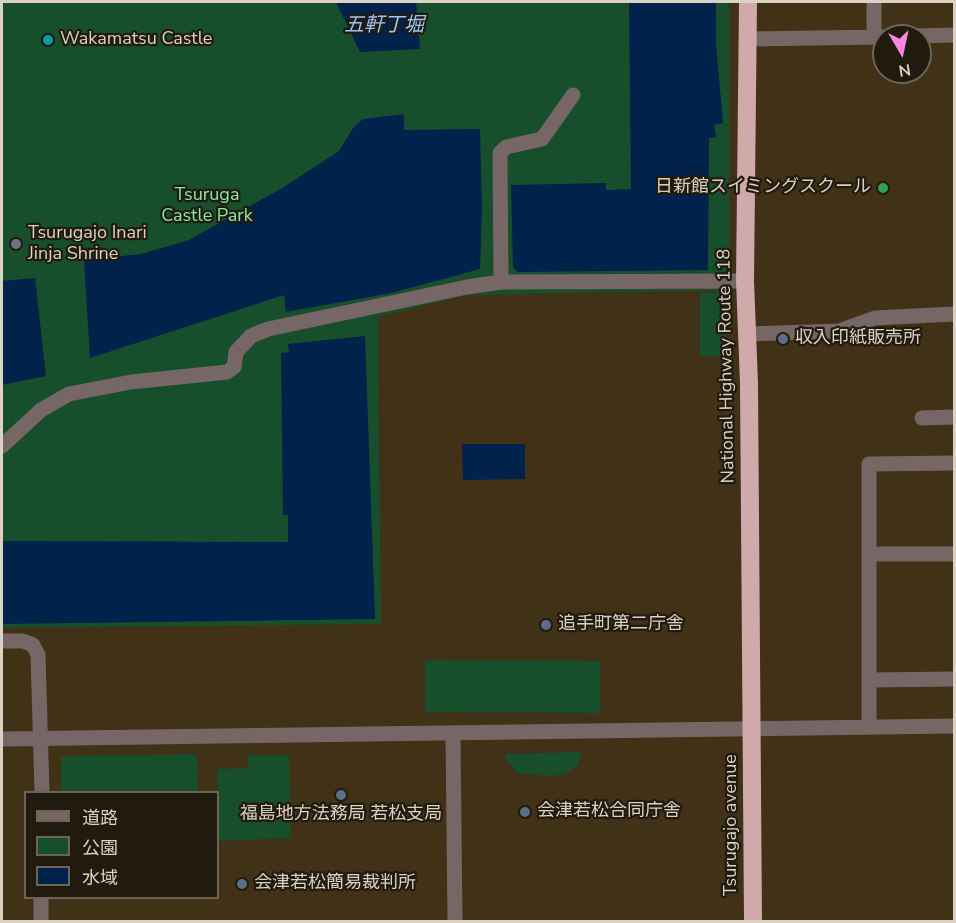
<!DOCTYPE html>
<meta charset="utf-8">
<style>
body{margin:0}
#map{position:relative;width:956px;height:923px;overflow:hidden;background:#403117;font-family:"Nunito Sans","Noto Sans JP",sans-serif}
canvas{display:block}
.frame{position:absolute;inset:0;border:3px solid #dbd2c3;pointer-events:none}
.legend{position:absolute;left:24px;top:791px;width:195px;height:108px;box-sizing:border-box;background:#211a0f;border:2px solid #6b6457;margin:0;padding:8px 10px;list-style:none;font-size:18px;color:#dbd2c3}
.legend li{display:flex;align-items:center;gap:12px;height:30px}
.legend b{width:30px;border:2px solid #6b6457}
.north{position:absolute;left:872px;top:24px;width:60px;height:60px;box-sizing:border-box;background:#211a0f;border:2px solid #6b6457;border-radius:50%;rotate:171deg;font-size:16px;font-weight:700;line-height:24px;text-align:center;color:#dbd2c3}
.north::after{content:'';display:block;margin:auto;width:21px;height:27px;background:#fd86e2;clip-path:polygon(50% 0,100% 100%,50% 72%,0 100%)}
</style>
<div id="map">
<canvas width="956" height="923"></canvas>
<div class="frame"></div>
<ul class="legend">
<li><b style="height:8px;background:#766666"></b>道路</li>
<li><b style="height:16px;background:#174e2c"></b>公園</li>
<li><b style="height:16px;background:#01224b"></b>水域</li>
</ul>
<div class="north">N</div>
</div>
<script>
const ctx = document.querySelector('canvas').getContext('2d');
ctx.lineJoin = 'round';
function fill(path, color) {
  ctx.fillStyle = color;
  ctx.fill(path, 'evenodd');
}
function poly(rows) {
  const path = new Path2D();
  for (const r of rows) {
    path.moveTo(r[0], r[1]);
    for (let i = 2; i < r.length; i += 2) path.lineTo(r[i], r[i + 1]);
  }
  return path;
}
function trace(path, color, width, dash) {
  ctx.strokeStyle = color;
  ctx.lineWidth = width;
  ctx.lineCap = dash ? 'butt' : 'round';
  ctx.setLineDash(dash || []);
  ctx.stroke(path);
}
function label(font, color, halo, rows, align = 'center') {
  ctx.font = font + ' "Nunito Sans","Noto Sans JP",sans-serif';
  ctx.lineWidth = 4.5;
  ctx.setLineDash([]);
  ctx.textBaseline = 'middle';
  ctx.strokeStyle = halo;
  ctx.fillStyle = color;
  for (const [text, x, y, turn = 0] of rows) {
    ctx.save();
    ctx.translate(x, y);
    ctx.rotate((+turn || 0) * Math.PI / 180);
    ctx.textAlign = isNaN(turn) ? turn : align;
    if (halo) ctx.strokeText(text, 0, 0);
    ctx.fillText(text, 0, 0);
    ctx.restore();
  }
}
fill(poly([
 [2,2,729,2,729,290,466,295,378,317,381,624,2,628],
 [700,293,725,293,725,356,700,356],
 [425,660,600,661,600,713,425,712],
 [582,752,577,766,566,773,551,776,517,773,506,759,506,754],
 [197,754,198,792,61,792,61,756],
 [247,755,289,755,291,838,221,841,218,835,217,769,248,768]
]), '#174e2c');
fill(poly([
 [336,2,416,2,420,49,360,52],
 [629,2,716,2,716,45,723,123,714,125,716,137,709,138,708,270,518,272,513,267,511,185,606,183,606,190,631,189],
 [404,114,404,130,480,129,482,209,480,269,391,293,286,312,284,295,90,358,84,260,141,254,189,240,284,187,339,151,353,128,363,119],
 [35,278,46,376,2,385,2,281],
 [365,336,375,619,2,624,2,541,288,542,288,515,283,515,281,353,289,352,288,344],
 [462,444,525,444,525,479,463,480]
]), '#01224b');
trace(poly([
 [874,2,874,37],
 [916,36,954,35],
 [748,39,884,37],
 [501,282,500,153,506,147,542,139,573,95],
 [747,334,839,331,875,318,954,314],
 [922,418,954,417],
 [2,446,41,410,69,394,131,382,227,372,234,367,236,352,251,336,268,329,467,287,501,282,745,281],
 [869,554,954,554],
 [2,641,23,641,33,645,38,655,42,792],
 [869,680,954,679],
 [869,727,869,464,954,463],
 [453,734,455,922],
 [2,739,954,726],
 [41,922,41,898]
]), '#766666', 15);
trace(poly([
 [748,2,745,281,749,383,753,922]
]), '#d0a9aa', 18);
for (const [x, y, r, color] of [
 [48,40,6,"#0f9aa8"],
 [883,188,6,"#2e9e5b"],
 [16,244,6,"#6b7280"],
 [783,339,6,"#5c6f8a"],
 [546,625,6,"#5c6f8a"],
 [341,795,6,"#5c6f8a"],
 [525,812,6,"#5c6f8a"],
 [242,884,6,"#5c6f8a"]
]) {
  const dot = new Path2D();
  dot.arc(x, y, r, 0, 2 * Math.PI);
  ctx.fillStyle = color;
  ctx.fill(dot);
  trace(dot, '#211a0f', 2);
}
label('18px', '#dbd2c3', '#211a0f', [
 ["Wakamatsu Castle",60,40],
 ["日新館スイミングスクール",871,188,"right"],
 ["Tsurugajo Inari",28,234],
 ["Jinja Shrine",28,255],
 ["収入印紙販売所",795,339],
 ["追手町第二庁舎",558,625],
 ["会津若松合同庁舎",537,812],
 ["福島地方法務局 若松支局",341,815,"center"],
 ["会津若松簡易裁判所",254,884]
], 'left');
label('18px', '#84eaa6', '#211a0f', [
 ["Tsuruga",207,196],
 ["Castle Park",207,217]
]);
label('18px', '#dbd2c3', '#211a0f', [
 ["National Highway Route 118",727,366,-91],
 ["Tsurugajo avenue",732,825,-90]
]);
label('italic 20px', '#9dc2f4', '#211a0f', [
 ["五軒丁堀",384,26]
]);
</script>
